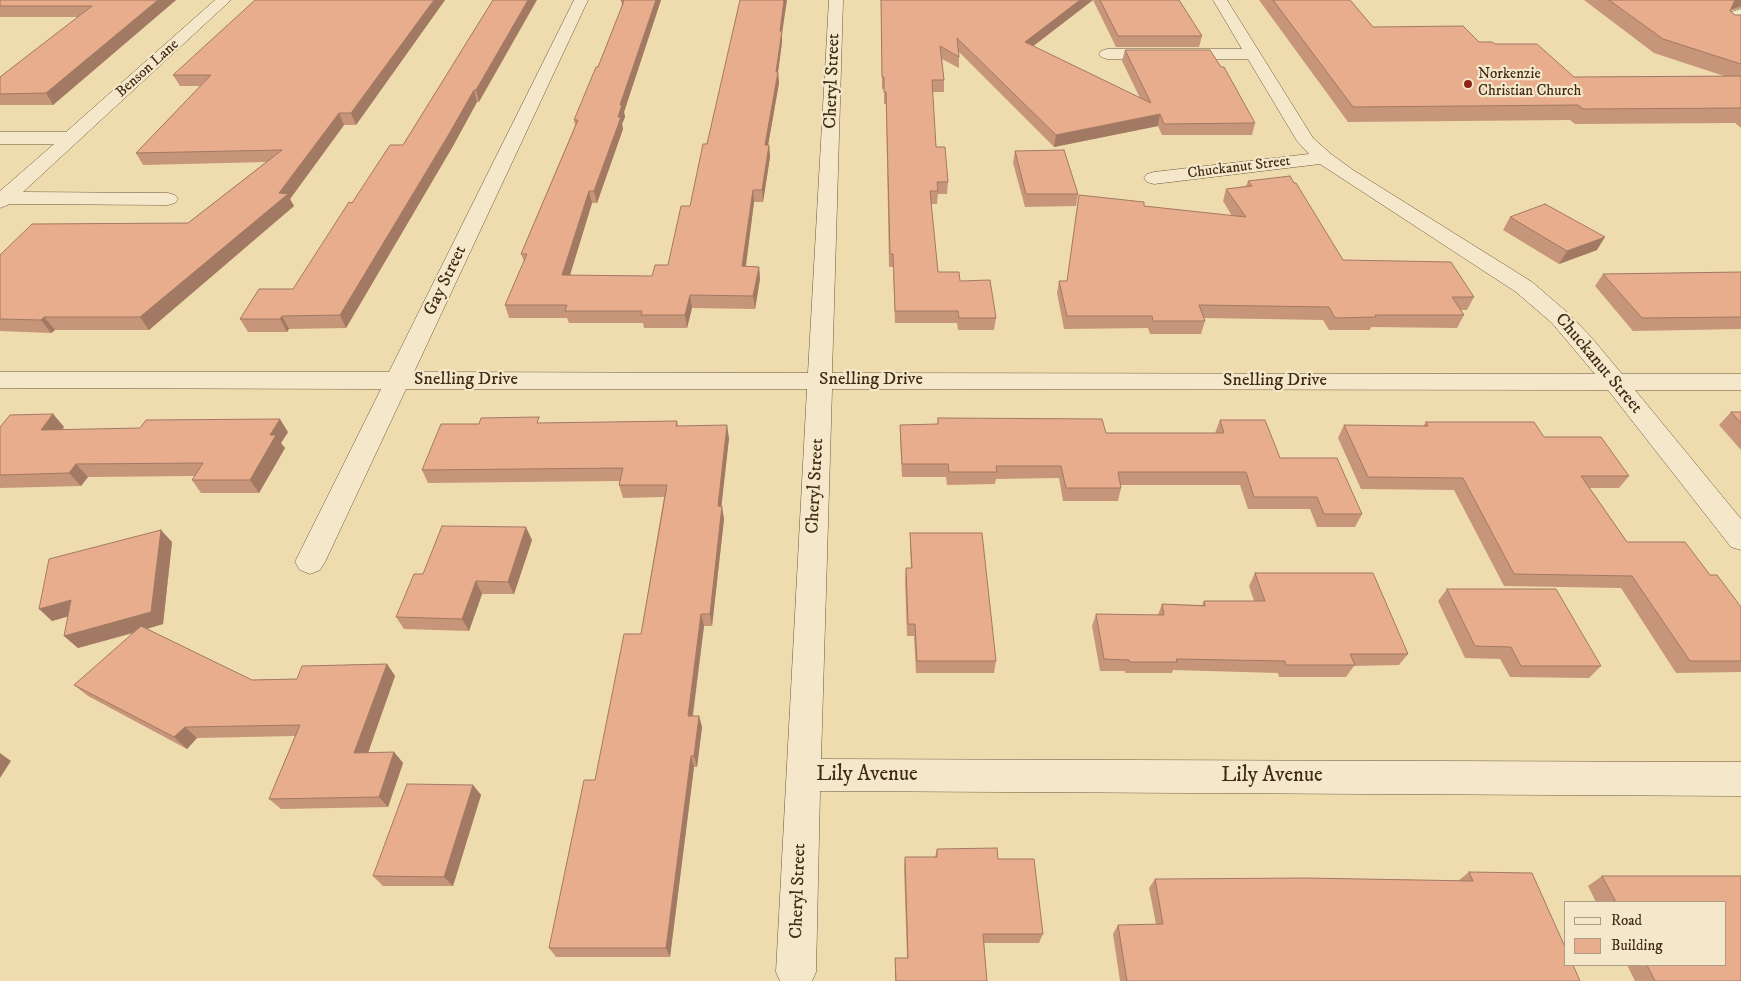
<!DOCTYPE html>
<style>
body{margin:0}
#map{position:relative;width:1741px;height:981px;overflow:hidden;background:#efdcae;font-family:"IM FELL DW Pica",serif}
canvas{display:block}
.legend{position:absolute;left:1564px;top:901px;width:162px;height:65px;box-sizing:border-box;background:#f5e8ca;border:1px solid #ac9c82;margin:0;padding:6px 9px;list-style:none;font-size:15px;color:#3f2b16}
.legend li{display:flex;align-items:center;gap:10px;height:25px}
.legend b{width:25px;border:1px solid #ac9c82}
</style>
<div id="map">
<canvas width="1741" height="981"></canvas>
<ul class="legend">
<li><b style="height:6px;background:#f5e8ca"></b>Road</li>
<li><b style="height:14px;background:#e7ad8d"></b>Building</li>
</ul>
</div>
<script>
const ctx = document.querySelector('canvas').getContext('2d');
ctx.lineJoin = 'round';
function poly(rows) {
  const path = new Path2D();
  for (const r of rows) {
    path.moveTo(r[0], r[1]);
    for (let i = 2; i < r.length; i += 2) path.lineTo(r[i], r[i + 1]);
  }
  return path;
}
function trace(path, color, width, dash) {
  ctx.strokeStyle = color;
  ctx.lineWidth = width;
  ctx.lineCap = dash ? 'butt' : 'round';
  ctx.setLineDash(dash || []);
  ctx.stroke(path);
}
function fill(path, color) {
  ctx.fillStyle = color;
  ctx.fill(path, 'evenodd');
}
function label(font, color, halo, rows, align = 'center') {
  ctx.font = font + ' "IM FELL DW Pica",serif';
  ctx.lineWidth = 4.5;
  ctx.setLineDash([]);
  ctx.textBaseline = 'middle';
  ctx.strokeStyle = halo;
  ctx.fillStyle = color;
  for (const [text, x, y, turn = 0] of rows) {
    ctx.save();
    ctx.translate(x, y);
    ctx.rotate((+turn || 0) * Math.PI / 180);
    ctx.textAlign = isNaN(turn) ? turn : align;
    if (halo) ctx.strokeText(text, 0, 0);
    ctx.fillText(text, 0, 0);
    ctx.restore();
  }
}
const street = poly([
 [215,0,231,0,23,192,168,193,175,195,178,199,175,203,168,205,10,204,0,208,0,191,54,144,0,144,0,132,66,132,215,0],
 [574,0,588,0,414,372,808,373,829,0,843,0,832,373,1595,374,1552,323,1516,292,1320,164,1154,184,1147,182,1144,178,1147,174,1154,172,1309,154,1297,141,1248,59,1107,59,1101,57,1099,54,1101,51,1107,49,1242,49,1213,0,1227,0,1313,138,1331,154,1353,170,1532,282,1568,313,1591,337,1622,374,1741,374,1741,390,1635,390,1741,519,1741,550,1731,547,1608,390,832,389,821,759,1741,762,1741,796,820,791,816,972,812,981,780,981,776,972,807,389,406,389,325,562,320,570,310,574,300,570,295,562,381,389,0,388,0,372,389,372,574,0],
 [1741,9,1741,19,1736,27,1726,27,1723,24,1728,13,1741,9]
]);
trace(street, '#6b573c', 1);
fill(street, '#f5e8ca');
fill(poly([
 [0,0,176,0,53,105,0,105,0,77,78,17,0,17],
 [445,0,356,125,344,125,290,199,294,206,149,330,55,330,51,333,0,331,0,255,188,223,266,162,143,165,136,153,200,86,180,86,173,75],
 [493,0,479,102,477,102,453,146,346,328,289,329,287,332,248,332,240,319,293,289,352,203,403,145],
 [621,0,661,0,624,112,625,117,622,124,623,129,597,203,592,203,570,275,652,276,668,265,690,206,707,144,782,34,782,42,778,72,779,83,768,145,769,145,770,157,763,202,754,202,746,266,759,267,760,279,755,309,692,308,687,328,644,328,643,323,569,323,567,318,509,318,505,305,524,261,521,254,575,126,574,120,598,67,622,7],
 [881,0,1093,0,1033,46,1140,98,1122,61,1125,50,1255,123,1252,135,1162,135,1158,126,1054,147,959,52,959,68,942,59,944,80,944,92,932,92,936,147,948,182,947,194,938,194,937,204,931,204,938,272,960,281,996,318,994,330,958,330,957,323,895,323,893,267,889,267,886,104,884,104,884,89,882,89],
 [1093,0,1179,0,1202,36,1199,47,1116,47],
 [1259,0,1350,0,1373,27,1495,44,1574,77,1724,76,1654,53,1584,0,1741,0,1741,8,1730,11,1735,15,1741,15,1741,128,1735,123,1575,124,1570,120,1348,122],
 [1015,151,1078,194,1076,206,1025,207,1013,163],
 [1248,181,1343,260,1474,297,1467,310,1461,310,1464,315,1457,328,1371,327,1370,330,1329,330,1323,320,1204,318,1205,321,1201,334,1150,334,1148,328,1064,329,1057,293,1059,281,1067,281,1079,195,1144,206,1232,216,1223,201,1226,189,1246,186],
 [1510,217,1597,250,1559,264,1503,230],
 [1741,272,1741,329,1633,331,1595,286,1603,274],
 [1731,412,1741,412,1741,450,1719,425],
 [53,414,64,427,62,429,288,432,281,443,285,448,259,493,201,493,192,480,194,476,88,477,81,486,0,488,0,427],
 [938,418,1106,433,1215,433,1220,420,1280,458,1362,514,1355,527,1317,527,1310,509,1248,509,1240,485,1121,485,1121,488,1118,501,1063,501,1059,478,996,479,995,484,947,485,946,477,902,477,900,438,900,425,937,425],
 [677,421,678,426,729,438,721,506,724,519,712,626,704,626,693,716,699,716,702,727,697,767,694,767,670,957,556,957,549,948,595,780,641,634,664,497,623,498,619,485,620,481,428,483,422,470,541,423],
 [1426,422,1544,437,1629,476,1619,488,1590,488,1627,542,1710,575,1741,607,1741,672,1676,673,1621,588,1504,586,1454,490,1361,489,1338,438,1344,425,1423,426],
 [910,533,996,661,994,673,916,673,914,636,907,636,905,580,906,568,911,568,910,545],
 [532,540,514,594,482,594,469,631,404,629,396,617,423,574],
 [172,542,163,624,147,629,252,680,297,679,387,664,395,676,368,753,394,752,403,763,388,807,281,809,269,799,295,736,197,738,187,749,88,696,74,685,134,633,78,648,64,636,68,616,52,621],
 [1255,573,1408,654,1399,665,1354,666,1346,677,1279,677,1278,673,1173,670,1172,673,1125,673,1125,671,1100,671,1092,626,1096,614,1158,615,1162,604,1202,605,1204,601,1254,601,1249,586],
 [1447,589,1601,666,1589,678,1510,677,1500,659,1465,658,1438,601],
 [473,785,481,795,453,886,383,886,373,876],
 [937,849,998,859,1043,934,1039,943,984,943,987,981,895,981,895,958,907,958,904,867,905,857,935,857],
 [1469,872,1580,981,1120,981,1113,934,1118,925,1156,924,1149,888,1155,879,1458,881],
 [1602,876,1741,876,1741,981,1635,981,1627,965,1725,965,1725,902,1596,902,1588,886]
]), '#c79579');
fill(poly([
 [158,0,176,0,53,105,46,93],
 [434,0,445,0,356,125,351,113],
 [528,0,537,0,479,102,476,90],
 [656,0,661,0,624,112,625,117,622,124,623,129,597,203,594,191,618,117,620,105],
 [784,0,787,0,782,34,782,42,778,72,779,83,766,157,765,145,776,72,780,31],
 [1080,0,1093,0,1023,54,1025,42],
 [1735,0,1741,0,1741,6,1727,11],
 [474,90,477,102,453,146,346,328,340,315],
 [339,113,344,125,290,199,294,206,149,330,140,317,279,193],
 [1160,114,1158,126,1054,147,1056,135],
 [769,145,770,157,763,202,762,190],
 [753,190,754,202,744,279,742,266],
 [589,191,592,203,566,288,562,275],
 [1605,237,1597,250,1559,264,1567,251],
 [759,267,760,279,755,309,753,296],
 [690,295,692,308,687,328,685,315],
 [282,316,289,329,287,332,280,319],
 [44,317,55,330,51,333,41,320],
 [53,414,64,427,52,443,41,430],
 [280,419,288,432,281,443,285,448,259,493,250,480,270,435],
 [727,425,729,438,720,519,718,506],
 [76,464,88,477,81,486,69,473],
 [722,506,724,519,712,626,710,614],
 [526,527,532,540,514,594,508,582],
 [161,530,172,542,163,624,78,648,64,636],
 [476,581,482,594,469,631,462,619],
 [71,600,84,612,52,621,39,609],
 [701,614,704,626,691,727,688,716],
 [387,664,395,676,364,764,354,753],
 [699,716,702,727,697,767,694,756],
 [185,727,197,738,187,749,174,737],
 [394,752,403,763,388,807,379,797],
 [0,753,11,761,0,778],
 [691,756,694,767,670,957,666,948],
 [473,785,481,795,453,886,444,877]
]), '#a27963');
const building = poly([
 [0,0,158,0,46,93,0,94,0,77,92,6,0,6,0,0],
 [255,0,434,0,351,113,339,113,279,193,288,194,140,317,44,317,41,320,0,319,0,255,32,224,188,223,282,150,136,153,211,75,173,75,255,0],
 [493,0,528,0,476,90,474,90,449,134,340,315,282,316,280,319,240,319,259,289,293,289,349,202,352,203,390,145,403,145,493,0],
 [621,0,656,0,620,105,622,105,618,117,621,117,594,191,589,191,562,275,652,276,655,265,668,265,681,206,690,206,703,144,707,144,740,0,784,0,780,31,782,31,776,72,778,72,765,145,769,145,762,190,753,190,742,266,759,267,753,296,690,295,685,315,641,315,642,311,565,311,567,305,505,305,527,254,521,254,578,120,574,120,596,67,598,67,624,1,621,0],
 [881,0,1080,0,1025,42,1151,103,1125,50,1210,50,1221,67,1224,67,1255,123,1164,124,1160,114,1056,135,957,38,959,57,940,46,944,80,932,80,936,147,945,147,948,182,937,182,938,191,930,191,938,272,959,272,960,281,990,280,996,318,959,318,958,311,895,311,893,254,890,254,886,92,884,92,884,77,882,77,881,0],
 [1100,0,1179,0,1202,36,1118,36,1100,0],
 [1273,0,1350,0,1373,27,1463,26,1479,42,1492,42,1495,44,1537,44,1574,77,1741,76,1741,108,1583,109,1578,105,1353,107,1273,0],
 [1609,0,1735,0,1730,11,1735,15,1741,15,1741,64,1663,39,1609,0],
 [1064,150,1078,194,1026,194,1015,151,1064,150],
 [1290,176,1294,183,1296,183,1343,260,1451,262,1474,297,1452,297,1464,315,1375,315,1376,317,1335,318,1329,307,1199,305,1205,321,1153,321,1152,316,1067,316,1059,281,1067,281,1079,195,1144,202,1144,206,1246,217,1226,189,1252,186,1248,181,1290,176],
 [1545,204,1605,237,1567,251,1510,217,1545,204],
 [1741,272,1741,317,1642,318,1603,274,1741,272],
 [1731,412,1741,412,1741,423,1731,412],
 [53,414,41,430,140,428,146,420,280,419,270,435,276,435,250,480,192,480,203,463,76,464,69,473,0,475,0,427,10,415,53,414],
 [539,417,537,423,677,421,676,426,727,425,718,506,722,506,710,614,701,614,688,716,699,716,694,756,691,756,666,948,549,948,584,780,595,780,624,634,641,634,667,485,619,485,623,468,422,470,441,424,479,424,481,418,539,417],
 [938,418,1102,419,1106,433,1224,433,1220,420,1265,420,1280,458,1337,458,1362,514,1324,514,1317,497,1254,497,1246,472,1118,472,1121,488,1066,488,1061,466,996,466,997,472,949,472,948,464,902,464,900,425,938,424,938,418],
 [1426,422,1534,422,1544,437,1601,437,1629,476,1581,476,1627,542,1685,542,1710,575,1717,575,1741,607,1741,661,1690,661,1632,576,1514,574,1463,478,1368,477,1344,425,1428,426,1426,422],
 [442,526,526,527,508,582,476,581,462,619,396,617,414,574,423,574,442,526],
 [161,530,151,612,64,636,71,600,39,609,49,559,161,530],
 [910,533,982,533,996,661,917,661,915,624,908,624,906,568,912,568,910,533],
 [1255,573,1373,573,1408,654,1350,654,1355,665,1286,665,1285,661,1176,659,1177,662,1130,662,1129,660,1104,659,1096,614,1164,615,1162,604,1205,606,1204,601,1265,601,1255,573],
 [1447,589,1556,589,1601,666,1521,666,1511,647,1475,646,1447,589],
 [141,626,252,680,297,679,302,666,387,664,354,753,394,752,379,797,269,799,300,725,185,727,174,737,74,685,141,626],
 [407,784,473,785,444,877,373,876,407,784],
 [997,848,998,859,1034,859,1043,934,983,934,987,981,896,981,895,958,908,958,905,857,937,857,937,849,997,848],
 [1469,872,1532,873,1565,947,1565,965,1573,965,1580,981,1127,981,1118,925,1163,924,1155,879,1307,878,1473,881,1469,872],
 [1602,876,1741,876,1741,981,1655,981,1647,965,1725,965,1725,902,1616,902,1602,876]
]);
fill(building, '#e7ad8d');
trace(building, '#a27963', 1);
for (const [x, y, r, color] of [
 [1468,84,5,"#8f2418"]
]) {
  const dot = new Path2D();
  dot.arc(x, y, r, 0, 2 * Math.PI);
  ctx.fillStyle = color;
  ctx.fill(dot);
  trace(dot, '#f5e8ca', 2);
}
label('15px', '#3f2b16', '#f5e8ca', [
 ["Benson Lane",148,69,-42],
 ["Chuckanut Street",1239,168,-7]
]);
label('15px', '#3f2b16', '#f5e8ca', [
 ["Norkenzie",1478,75],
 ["Christian Church",1478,92]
], 'left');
label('18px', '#3f2b16', '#f5e8ca', [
 ["Cheryl Street",833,81,-88],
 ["Gay Street",446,281,-64],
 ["Chuckanut Street",1598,364,50],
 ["Snelling Drive",466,380],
 ["Snelling Drive",871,380],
 ["Snelling Drive",1275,381],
 ["Cheryl Street",816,486,-87],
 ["Cheryl Street",799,891,-88]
]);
label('21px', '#3f2b16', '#f5e8ca', [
 ["Lily Avenue",867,776],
 ["Lily Avenue",1272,777]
]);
</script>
